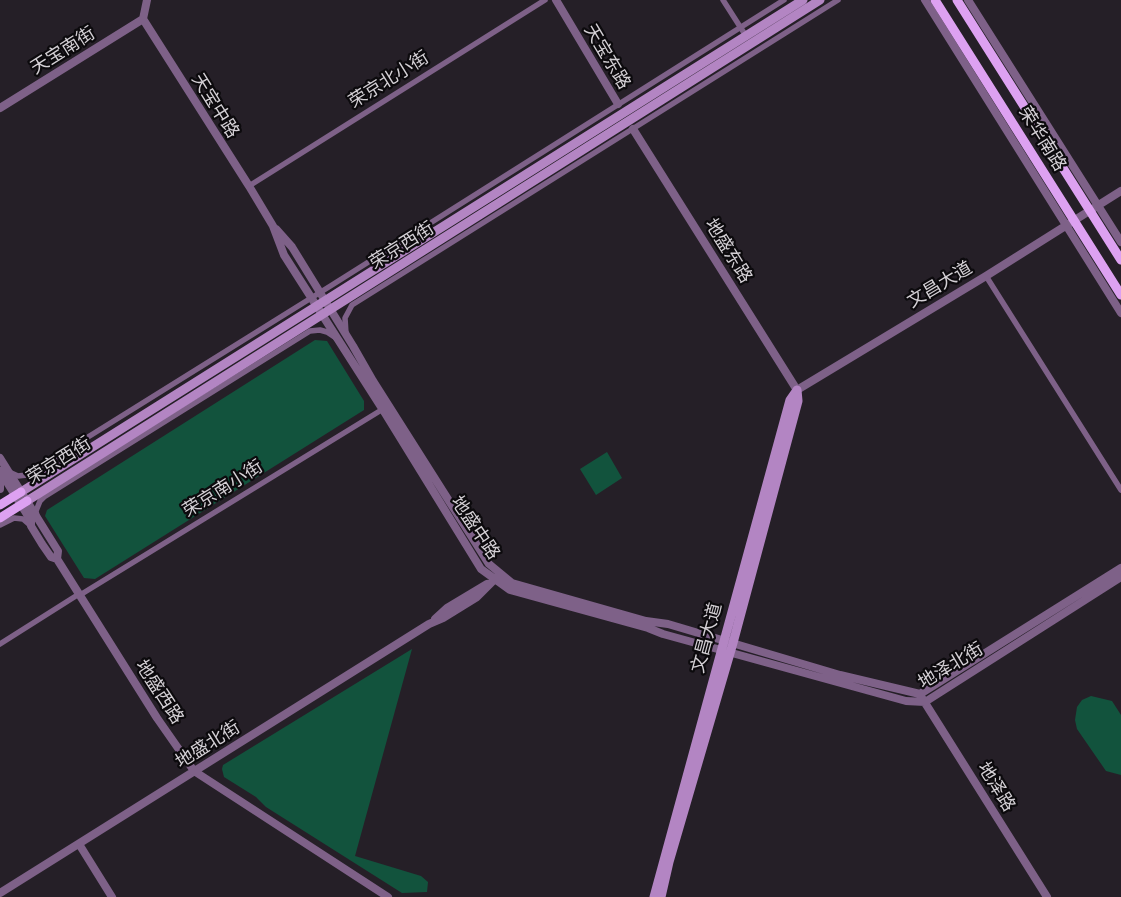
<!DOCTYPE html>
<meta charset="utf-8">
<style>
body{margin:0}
canvas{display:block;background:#251f27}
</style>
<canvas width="1121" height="897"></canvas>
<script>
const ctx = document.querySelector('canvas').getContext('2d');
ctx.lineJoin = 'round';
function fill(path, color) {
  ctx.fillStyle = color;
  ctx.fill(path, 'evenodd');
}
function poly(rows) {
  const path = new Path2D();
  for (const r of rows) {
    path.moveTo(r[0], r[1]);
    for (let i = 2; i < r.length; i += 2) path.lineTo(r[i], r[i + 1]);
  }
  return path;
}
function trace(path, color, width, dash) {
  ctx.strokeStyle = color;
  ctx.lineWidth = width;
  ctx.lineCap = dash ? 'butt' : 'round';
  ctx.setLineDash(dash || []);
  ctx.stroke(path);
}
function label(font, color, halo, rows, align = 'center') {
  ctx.font = font + ' "IBM Plex Serif","Noto Sans SC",serif';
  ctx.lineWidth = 4.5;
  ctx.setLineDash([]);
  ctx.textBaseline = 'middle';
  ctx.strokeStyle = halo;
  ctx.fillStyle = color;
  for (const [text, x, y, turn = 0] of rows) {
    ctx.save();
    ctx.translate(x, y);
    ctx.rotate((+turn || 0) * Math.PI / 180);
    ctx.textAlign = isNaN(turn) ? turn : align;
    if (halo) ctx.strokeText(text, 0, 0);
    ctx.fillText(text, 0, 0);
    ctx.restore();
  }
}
fill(poly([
 [315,340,327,341,364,401,364,410,95,579,84,578,45,516,47,510],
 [607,452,622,478,596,495,580,469],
 [412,649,355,856,421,876,428,882,427,892,402,893,266,807,256,797,224,777,222,769,223,765],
 [1091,696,1112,701,1121,715,1121,775,1106,771,1077,729,1075,720,1077,707,1082,700]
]), '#12533d');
trace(poly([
 [723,0,746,36],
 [249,186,545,0],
 [986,276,1121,490],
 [346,334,345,318,352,305,838,0],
 [9,472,18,476,27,475,332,285,784,0],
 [37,516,36,511,40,501,44,497,310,331,320,330,327,332,336,338],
 [0,525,14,518,23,519,31,526],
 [80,595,383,409],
 [0,644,79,594]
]), '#7e6188', 5.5);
trace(poly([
 [147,0,143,19,249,186,273,226,284,255,385,413,481,569,510,590,648,628,663,634,906,701,925,702,1121,577],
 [556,0,618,104],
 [925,0,1121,313],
 [968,0,1121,242],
 [0,108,143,19],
 [633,129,797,390,986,276,1121,191],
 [276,229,292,247,353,346,373,381,489,564,512,583,646,621,668,624,840,675,920,694,1121,568],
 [0,458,58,551,57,559],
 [0,471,31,521,31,526,42,544,51,557,57,559,157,718,194,771,388,897],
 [0,478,0,489],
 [435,619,447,608,487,584],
 [922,698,1047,897],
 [79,844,112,897],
 [0,893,429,624,443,618,477,597,497,577]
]), '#7e6188', 8);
trace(poly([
 [21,492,803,0],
 [27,501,820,0],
 [654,897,790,400,797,390],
 [661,897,669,862,733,643,798,401,797,390]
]), '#b385c3', 9);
trace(poly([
 [935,0,1121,295],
 [957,0,1121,260],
 [0,505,21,492],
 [0,518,27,501]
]), '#dda1f1', 9);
label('18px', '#d4d0d5', '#0c0a0d', [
 ["天宝南街",63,51,-32],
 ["天宝东路",607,57,59],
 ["荣京北小街",389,80,-32],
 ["天宝中路",215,106,58],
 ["荣华南路",1042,139,58],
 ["荣京西街",402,246,-32],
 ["地盛东路",728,251,58],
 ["文昌大道",940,285,-31],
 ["荣京西街",59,461,-32],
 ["荣京南小街",223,489,-32],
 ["地盛中路",475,528,56],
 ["文昌大道",707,638,-75],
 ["地泽北街",951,666,-31],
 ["地盛西路",159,692,57],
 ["地盛北街",208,745,-32],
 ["地泽路",996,787,58]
]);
</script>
